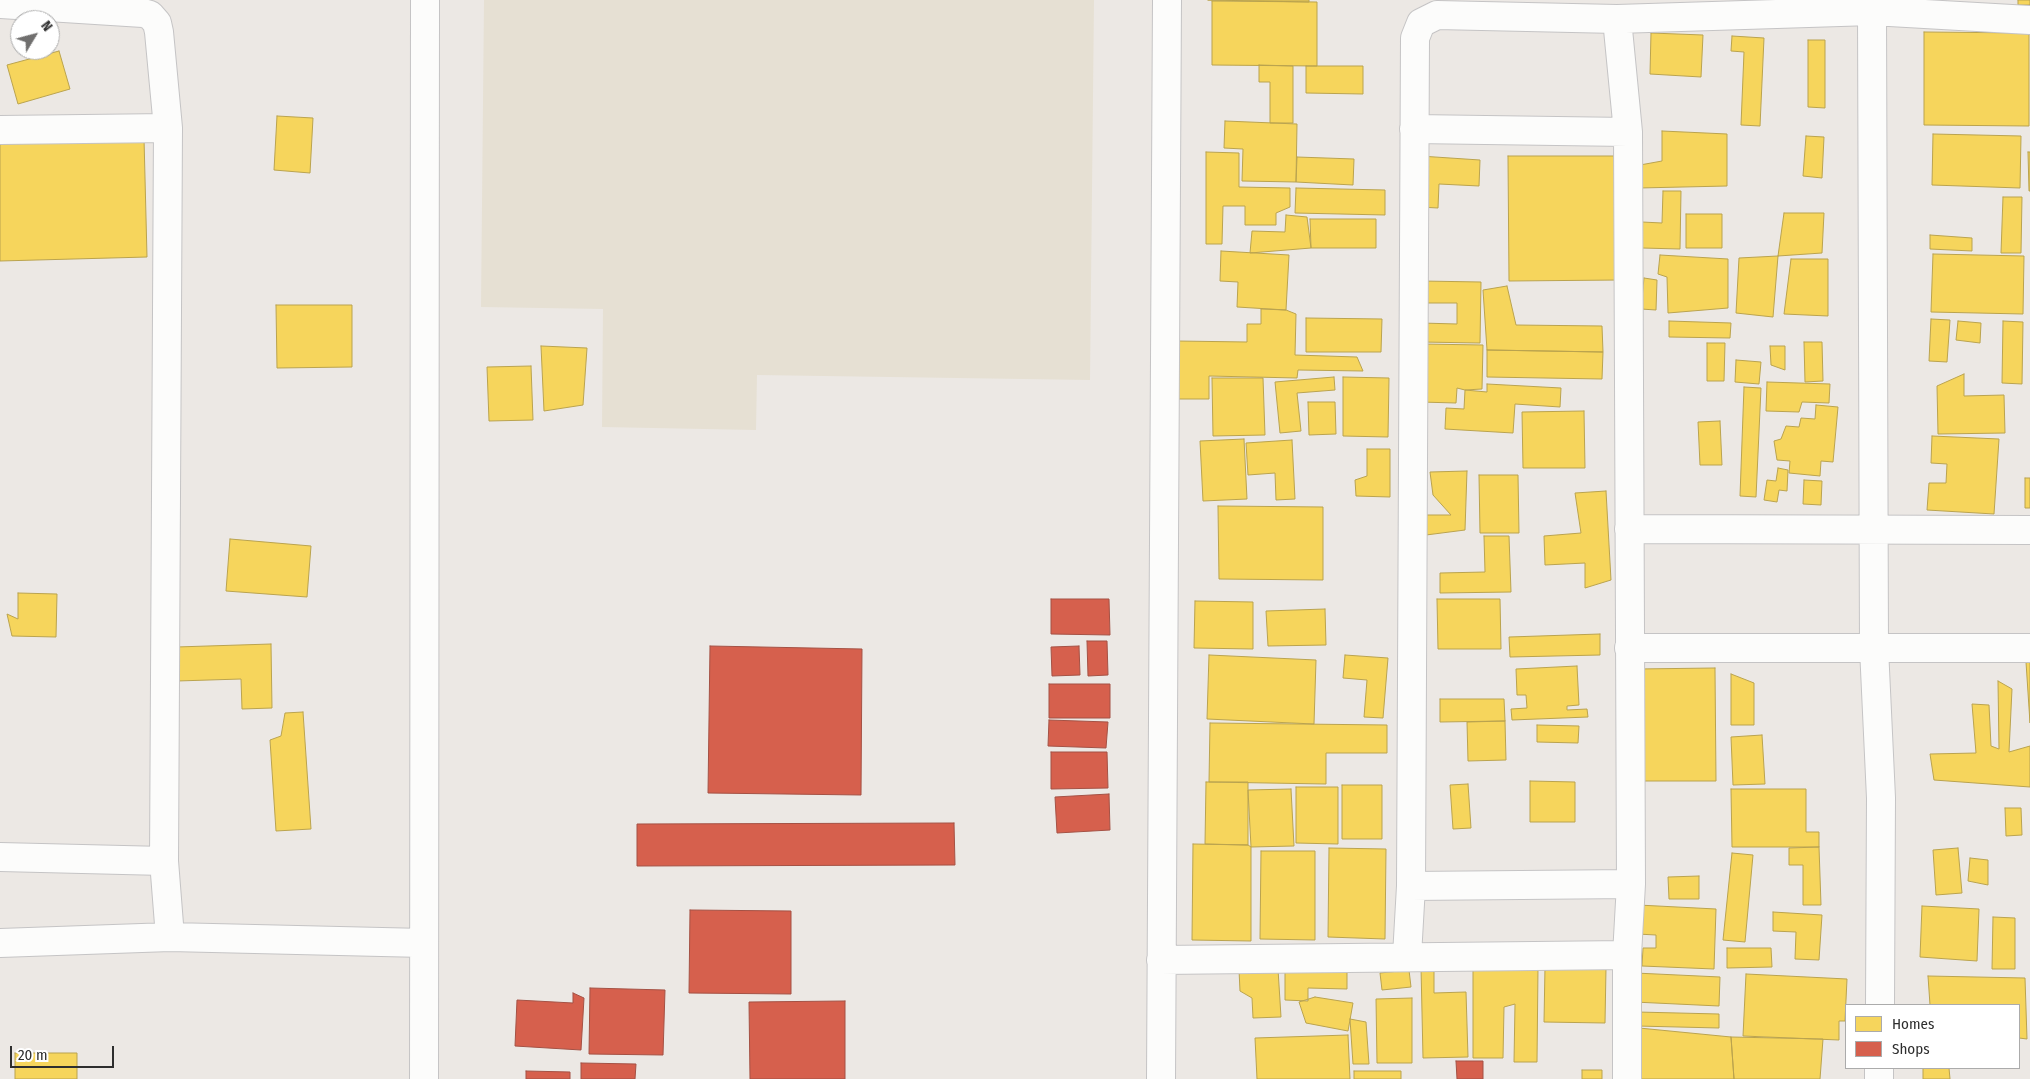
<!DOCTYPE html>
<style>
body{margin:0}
#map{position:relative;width:2030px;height:1079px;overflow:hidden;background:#ece8e4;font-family:"Fira Sans Condensed",sans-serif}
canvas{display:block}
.legend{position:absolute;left:1845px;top:1004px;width:175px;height:65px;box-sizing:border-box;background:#fff;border:1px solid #ababab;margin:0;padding:6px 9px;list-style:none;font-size:15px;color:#2e2e2e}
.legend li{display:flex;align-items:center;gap:10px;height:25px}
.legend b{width:25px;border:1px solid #ababab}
.north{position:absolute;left:10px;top:10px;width:50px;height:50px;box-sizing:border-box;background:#fff;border:1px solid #ababab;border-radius:50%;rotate:53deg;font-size:14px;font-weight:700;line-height:20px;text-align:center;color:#2e2e2e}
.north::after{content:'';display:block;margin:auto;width:18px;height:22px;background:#706f6e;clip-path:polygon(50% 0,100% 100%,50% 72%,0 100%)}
.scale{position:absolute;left:10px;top:1046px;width:104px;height:22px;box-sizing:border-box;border:2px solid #2e2e2e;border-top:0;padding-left:6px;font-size:15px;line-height:18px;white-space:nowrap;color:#2e2e2e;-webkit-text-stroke:4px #fff;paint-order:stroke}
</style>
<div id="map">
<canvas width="2030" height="1079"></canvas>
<ul class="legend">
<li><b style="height:14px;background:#f6d55c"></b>Homes</li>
<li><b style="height:14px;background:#d6604d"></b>Shops</li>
</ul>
<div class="north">N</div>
<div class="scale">20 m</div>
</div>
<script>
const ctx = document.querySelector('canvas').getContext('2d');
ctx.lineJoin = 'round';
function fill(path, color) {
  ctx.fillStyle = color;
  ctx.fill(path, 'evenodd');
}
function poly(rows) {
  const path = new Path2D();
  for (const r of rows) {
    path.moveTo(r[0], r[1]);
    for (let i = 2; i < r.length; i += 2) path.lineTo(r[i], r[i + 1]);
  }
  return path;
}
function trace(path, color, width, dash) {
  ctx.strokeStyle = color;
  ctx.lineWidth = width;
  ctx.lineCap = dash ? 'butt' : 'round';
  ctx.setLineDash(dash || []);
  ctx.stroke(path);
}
fill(poly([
 [484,0,1094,0,1090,380,757,375,756,430,602,427,603,309,481,307]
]), '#e6e0d3');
const homes = poly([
 [1208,0,1309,0,1309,2,1208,0],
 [2018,0,2030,0,2030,5,2018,5,2018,0],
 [1212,1,1317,2,1317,66,1212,65,1212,1],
 [1924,32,2029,33,2029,126,1924,125,1924,32],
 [1651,33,1703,35,1701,77,1650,74,1651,33],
 [1732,36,1764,38,1760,126,1741,125,1744,52,1731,51,1732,36],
 [1808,40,1825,40,1825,108,1808,107,1808,40],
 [59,51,70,89,18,104,7,65,59,51],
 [1259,65,1293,66,1293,123,1270,123,1270,82,1259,82,1259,65],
 [1306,66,1363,66,1363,94,1306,93,1306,66],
 [277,116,313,118,310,173,274,170,277,116],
 [1225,121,1297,124,1296,182,1242,181,1243,149,1224,148,1225,121],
 [1662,131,1727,134,1727,186,1639,188,1640,165,1662,161,1662,131],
 [1933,134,2021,136,2020,188,1932,185,1933,134],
 [1806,136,1824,137,1822,178,1803,176,1806,136],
 [144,138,147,257,0,261,0,142,144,138],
 [1206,152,1239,153,1239,187,1290,188,1290,207,1276,213,1276,225,1245,225,1245,206,1223,206,1222,244,1206,244,1206,152],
 [2028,152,2030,152,2030,191,2029,191,2028,152],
 [1420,156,1480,160,1479,186,1439,184,1438,208,1419,207,1420,156],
 [1508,156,1618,156,1619,280,1509,281,1508,156],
 [1297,157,1354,159,1353,185,1296,182,1297,157],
 [1296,188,1385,190,1385,215,1295,213,1296,188],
 [1663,191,1681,191,1680,249,1642,248,1642,222,1662,223,1663,191],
 [2003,197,2022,197,2021,253,2001,253,2003,197],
 [1784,213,1824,213,1822,253,1778,256,1784,213],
 [1686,214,1722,214,1722,248,1686,248,1686,214],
 [1286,215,1307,217,1311,248,1250,253,1252,231,1285,232,1286,215],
 [1310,219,1376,219,1376,248,1311,248,1310,219],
 [1930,235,1972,238,1972,251,1930,249,1930,235],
 [1221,251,1289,255,1286,310,1237,307,1238,282,1220,281,1221,251],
 [1933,254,2024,256,2023,314,1931,312,1933,254],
 [1660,255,1728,259,1728,308,1668,313,1667,277,1658,274,1660,255],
 [1778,256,1773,317,1736,313,1739,258,1778,256],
 [1791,259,1828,259,1828,316,1784,314,1791,259],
 [1644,278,1657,280,1656,310,1641,309,1644,278],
 [1421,281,1481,282,1480,343,1421,342,1421,323,1457,324,1457,303,1420,303,1421,281],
 [1507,286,1516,325,1602,326,1603,352,1487,350,1483,290,1507,286],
 [276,305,352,305,352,367,277,368,276,305],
 [1261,309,1286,310,1296,314,1295,355,1357,357,1363,371,1298,370,1297,378,1209,376,1209,399,1176,399,1177,341,1247,342,1247,324,1261,324,1261,309],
 [1306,318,1382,319,1381,352,1306,352,1306,318],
 [1931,319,1950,320,1947,362,1929,361,1931,319],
 [1669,321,1731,323,1730,338,1669,337,1669,321],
 [1958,321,1981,323,1980,343,1956,340,1958,321],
 [2003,321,2023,322,2022,384,2002,383,2003,321],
 [1804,342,1822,342,1823,381,1805,382,1804,342],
 [1707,343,1725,343,1724,381,1707,381,1707,343],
 [1421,344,1483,345,1482,389,1465,390,1457,388,1456,403,1420,402,1421,344],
 [541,346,587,348,583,405,544,411,541,346],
 [1770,346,1785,346,1785,370,1771,365,1770,346],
 [1487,350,1603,352,1602,379,1487,377,1487,350],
 [1736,360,1761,362,1759,384,1735,382,1736,360],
 [531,366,533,420,489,421,487,367,531,366],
 [1964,374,1964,396,2004,395,2005,433,1938,434,1937,386,1964,374],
 [1334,377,1335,390,1297,393,1301,431,1280,433,1275,382,1334,377],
 [1343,377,1389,378,1388,437,1343,436,1343,377],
 [1212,378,1263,378,1265,435,1213,436,1212,378],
 [1767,382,1830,384,1829,403,1802,402,1799,412,1766,411,1767,382],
 [1487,384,1561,388,1560,407,1515,404,1513,433,1445,429,1446,408,1464,409,1465,390,1487,392,1487,384],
 [1744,387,1761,388,1756,497,1740,496,1744,387],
 [1308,402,1335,402,1336,434,1309,435,1308,402],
 [1816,405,1838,407,1833,462,1821,461,1820,476,1789,473,1790,461,1777,460,1774,441,1781,439,1786,426,1799,427,1801,418,1815,419,1816,405],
 [1584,411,1585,468,1523,468,1522,412,1584,411],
 [1720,421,1722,465,1700,465,1698,422,1720,421],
 [1932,436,1999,439,1994,514,1927,510,1929,483,1946,483,1947,464,1931,463,1932,436],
 [1244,439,1247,499,1203,501,1200,441,1244,439],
 [1292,440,1295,499,1276,500,1275,473,1248,475,1246,443,1292,440],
 [1367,449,1390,449,1390,497,1356,496,1355,480,1367,476,1367,449],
 [1778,468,1788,470,1787,491,1779,490,1777,502,1764,500,1767,480,1776,481,1778,468],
 [1467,471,1465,530,1426,535,1422,515,1451,515,1433,495,1430,472,1467,471],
 [1479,475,1518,475,1519,533,1480,533,1479,475],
 [2025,478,2030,478,2030,508,2025,508,2025,478],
 [1804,480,1822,481,1821,505,1803,504,1804,480],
 [1606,491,1611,580,1585,588,1585,563,1545,565,1544,536,1581,533,1575,493,1606,491],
 [1218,506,1323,507,1323,580,1219,579,1218,506],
 [1484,536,1509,536,1511,592,1440,593,1440,573,1485,572,1484,536],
 [230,539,311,546,307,597,226,591,230,539],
 [18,593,57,594,56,637,12,636,7,614,18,619,18,593],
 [1437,599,1500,599,1501,649,1438,649,1437,599],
 [1195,601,1253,602,1253,649,1194,648,1195,601],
 [1325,609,1326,645,1268,646,1266,611,1325,609],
 [1600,634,1600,655,1510,657,1509,637,1600,634],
 [271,644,272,708,242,709,241,679,177,681,176,647,271,644],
 [1209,655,1316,660,1314,724,1207,719,1209,655],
 [1345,655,1388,658,1383,718,1364,717,1367,680,1343,678,1345,655],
 [2026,662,2030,662,2030,723,2026,662],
 [1577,666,1579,705,1567,706,1567,710,1587,709,1588,717,1512,720,1511,709,1527,708,1526,695,1517,695,1516,669,1577,666],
 [1715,668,1716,781,1638,781,1637,669,1715,668],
 [1731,674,1754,683,1754,725,1731,725,1731,674],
 [1998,681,2012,689,2009,752,2030,746,2030,787,1934,780,1930,754,1976,753,1972,704,1989,705,1991,746,1999,749,1998,681],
 [1440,699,1504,699,1505,721,1440,722,1440,699],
 [303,712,311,829,276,831,270,740,281,736,285,713,303,712],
 [1505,721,1506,760,1468,761,1467,722,1505,721],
 [1210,723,1387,725,1387,753,1326,753,1326,784,1209,782,1210,723],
 [1537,725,1579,726,1578,743,1537,742,1537,725],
 [1762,735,1765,784,1733,785,1731,737,1762,735],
 [1530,781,1575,782,1575,822,1530,822,1530,781],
 [1206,782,1248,782,1248,845,1205,844,1206,782],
 [1468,784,1471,828,1453,829,1450,785,1468,784],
 [1342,785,1382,785,1382,839,1342,839,1342,785],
 [1296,787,1338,787,1338,844,1296,843,1296,787],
 [1291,789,1294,846,1251,847,1248,790,1291,789],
 [1731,789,1806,789,1806,832,1819,832,1819,847,1732,847,1731,789],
 [2005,808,2021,808,2022,835,2006,836,2005,808],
 [1193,844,1248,845,1251,847,1251,941,1192,940,1193,844],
 [1819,847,1821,905,1803,905,1803,865,1789,865,1789,848,1819,847],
 [1329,848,1386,849,1385,939,1328,937,1329,848],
 [1958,848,1962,893,1936,895,1933,850,1958,848],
 [1261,851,1315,851,1315,940,1260,939,1261,851],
 [1732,853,1753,855,1745,942,1723,940,1732,853],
 [1970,858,1988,860,1988,885,1968,881,1970,858],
 [1699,876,1699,899,1669,899,1668,877,1699,876],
 [1638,905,1716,909,1714,969,1642,966,1643,948,1656,948,1656,935,1637,934,1638,905],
 [1922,906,1979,909,1977,961,1920,957,1922,906],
 [1773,912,1822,915,1819,960,1795,959,1796,932,1773,931,1773,912],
 [1993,917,2015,918,2015,969,1992,969,1993,917],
 [1727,948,1771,948,1772,967,1727,968,1727,948],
 [1473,966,1538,967,1537,1062,1514,1062,1515,1004,1504,1007,1503,1058,1473,1058,1473,966],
 [1421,967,1434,971,1434,993,1466,992,1468,1057,1423,1058,1421,967],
 [1545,967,1606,968,1605,1023,1544,1022,1545,967],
 [1278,969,1281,1017,1253,1018,1252,998,1240,991,1239,970,1278,969],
 [1409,970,1411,987,1382,990,1380,973,1409,970],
 [1285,971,1347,971,1347,989,1308,988,1308,1001,1285,1000,1285,971],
 [1635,973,1720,977,1719,1006,1634,1002,1635,973],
 [1746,974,1847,979,1845,1021,1839,1021,1839,1040,1743,1036,1746,974],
 [1928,976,2025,978,2027,1039,2019,1038,2019,1005,1930,1005,1928,976],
 [1315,997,1353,1003,1348,1031,1306,1023,1299,1002,1315,997],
 [1412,998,1412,1063,1377,1063,1376,999,1412,998],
 [1637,1012,1719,1014,1719,1028,1637,1026,1637,1012],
 [1350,1019,1366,1022,1369,1064,1353,1064,1350,1019],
 [1639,1028,1731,1037,1734,1079,1640,1079,1639,1028],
 [1348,1035,1350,1079,1257,1079,1255,1038,1348,1035],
 [1731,1037,1823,1039,1820,1079,1734,1079,1731,1037],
 [15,1053,77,1053,77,1079,15,1079,15,1053],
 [1923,1068,1949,1068,1950,1079,1923,1079,1923,1068],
 [1582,1070,1602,1070,1602,1079,1582,1079,1582,1070],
 [1354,1071,1401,1071,1401,1079,1354,1079,1354,1071]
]);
fill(homes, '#f6d55c');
trace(homes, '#baa34e', 1);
const shops = poly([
 [1051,599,1109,599,1110,635,1051,634,1051,599],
 [1087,641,1107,641,1108,675,1088,676,1087,641],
 [710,646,862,649,861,795,708,793,710,646],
 [1079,646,1080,675,1052,676,1051,647,1079,646],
 [1049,684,1110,684,1110,718,1049,718,1049,684],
 [1049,720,1108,722,1106,748,1048,746,1049,720],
 [1051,752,1107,752,1108,788,1051,789,1051,752],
 [1109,794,1110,830,1057,833,1055,797,1109,794],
 [954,823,955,865,637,866,637,824,954,823],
 [690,910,791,911,791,994,689,993,690,910],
 [590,988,665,990,663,1055,589,1054,590,988],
 [573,993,584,998,581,1050,515,1046,517,1000,573,1003,573,993],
 [845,1001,845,1079,750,1079,749,1002,845,1001],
 [1456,1061,1483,1061,1483,1079,1457,1079,1456,1061],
 [581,1063,636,1064,635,1079,581,1079,581,1063],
 [526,1071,570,1072,570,1079,526,1079,526,1071]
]);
fill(shops, '#d6604d');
trace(shops, '#a45144', 1);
const minor = poly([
 [0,4,143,13,150,15,157,23,159,32,168,128,164,861,170,937],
 [1872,11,1874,648,1881,798,1880,1005],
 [1617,19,1628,132,1631,884,1627,955,1627,1079],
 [1414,129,1628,132],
 [0,130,168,128],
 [1629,529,2030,530],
 [1629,648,2030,648],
 [0,857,164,861],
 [1411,886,1631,884],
 [0,943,170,937,424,943],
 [1407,956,1411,886,1415,38,1421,23,1437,15,1617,19,1872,11,2030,20],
 [1161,960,1627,955],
 [424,1079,425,0],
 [1161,1079,1167,0],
 [1879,1079,1879,1068]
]);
trace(minor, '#c5c4c5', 30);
trace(minor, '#fcfcfb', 28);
</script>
